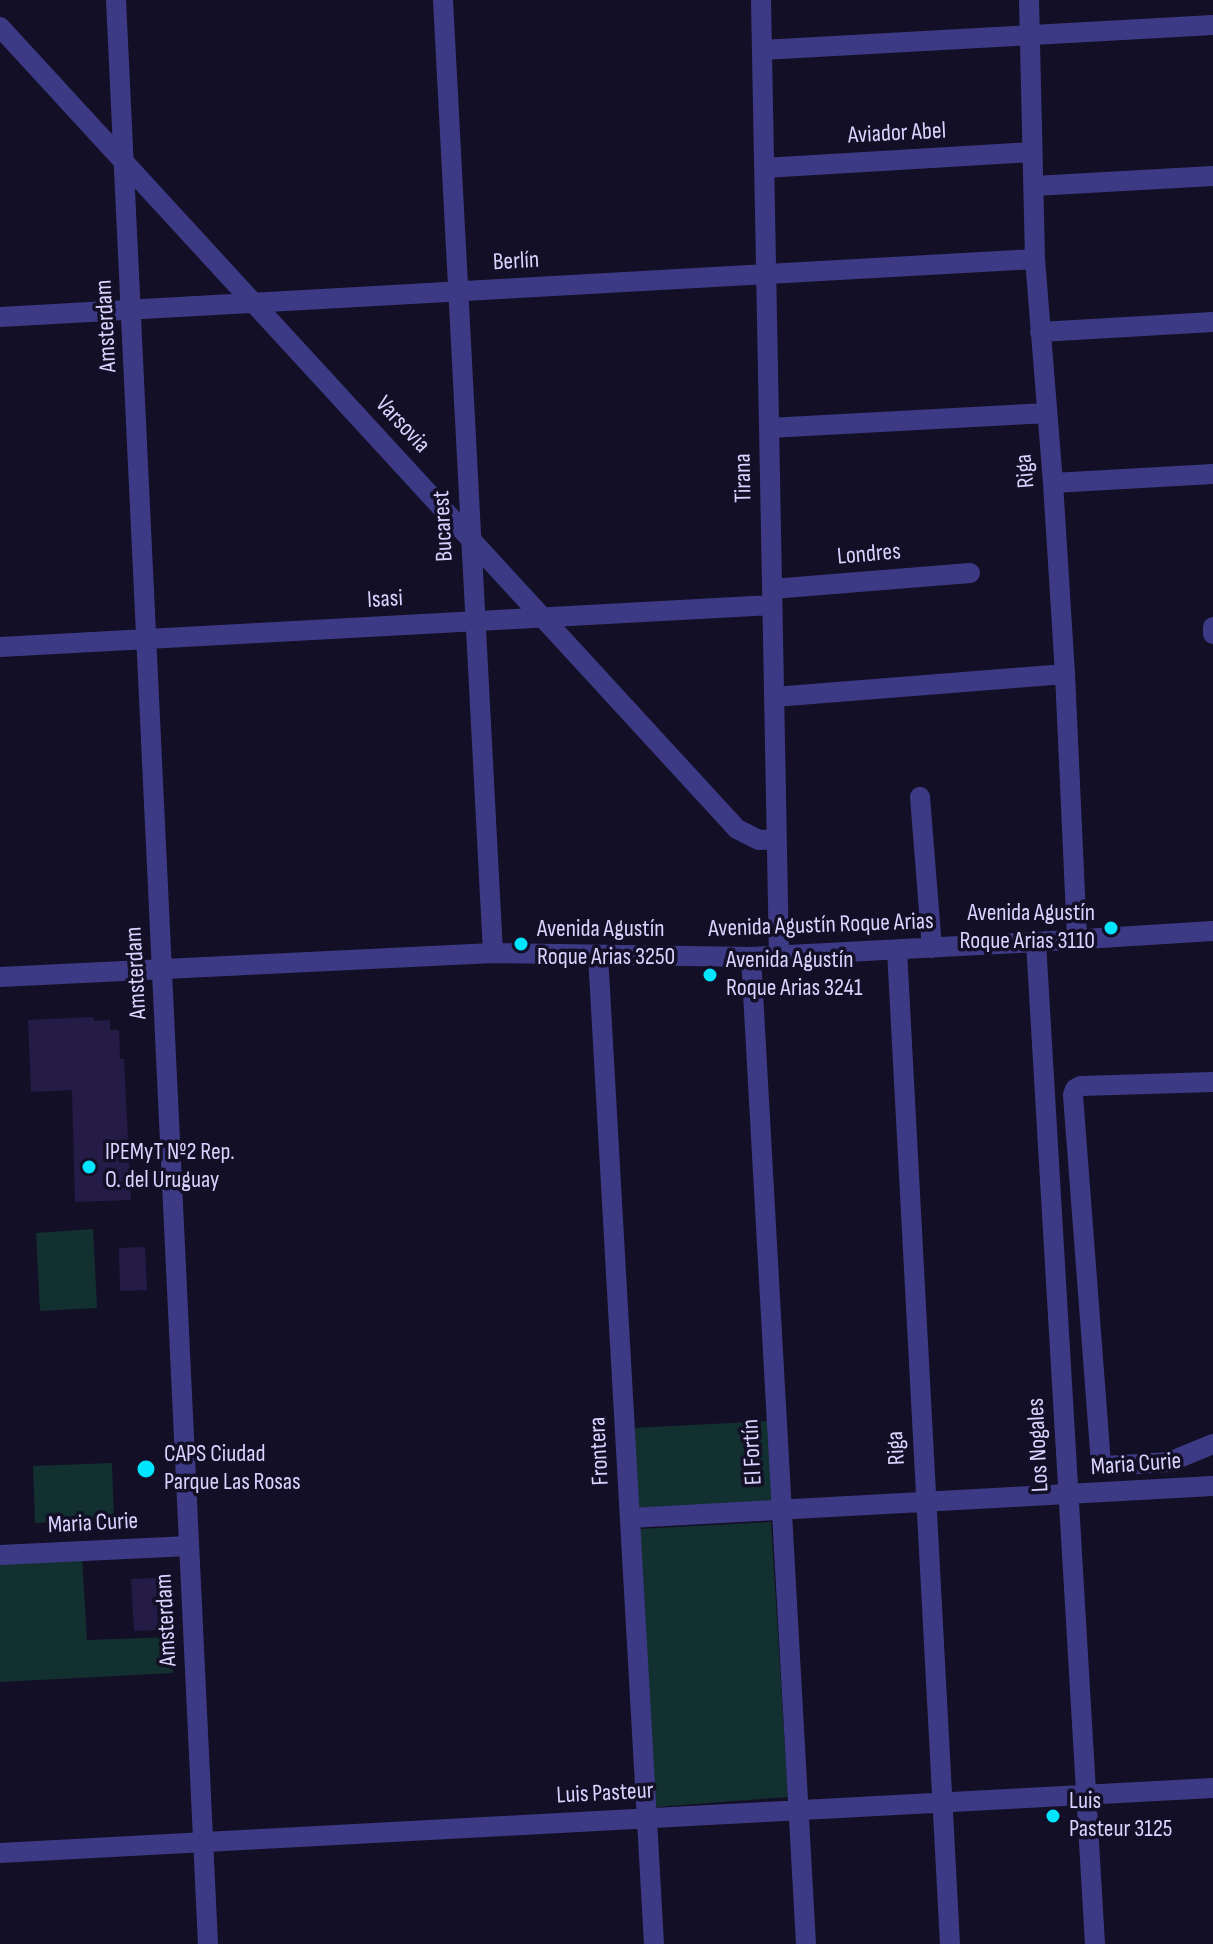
<!DOCTYPE html>
<meta charset="utf-8">
<style>
body{margin:0}
canvas{display:block;background:#130f26}
</style>
<canvas width="1213" height="1944"></canvas>
<script>
const ctx = document.querySelector('canvas').getContext('2d');
ctx.lineJoin = 'round';
function fill(path, color) {
  ctx.fillStyle = color;
  ctx.fill(path, 'evenodd');
}
function poly(rows) {
  const path = new Path2D();
  for (const r of rows) {
    path.moveTo(r[0], r[1]);
    for (let i = 2; i < r.length; i += 2) path.lineTo(r[i], r[i + 1]);
  }
  return path;
}
function trace(path, color, width, dash) {
  ctx.strokeStyle = color;
  ctx.lineWidth = width;
  ctx.lineCap = dash ? 'butt' : 'round';
  ctx.setLineDash(dash || []);
  ctx.stroke(path);
}
function label(font, color, halo, rows, align = 'center') {
  ctx.font = font + ' "Sofia Sans Condensed",sans-serif';
  ctx.lineWidth = 7;
  ctx.setLineDash([]);
  ctx.textBaseline = 'middle';
  ctx.strokeStyle = halo;
  ctx.fillStyle = color;
  for (const [text, x, y, turn = 0] of rows) {
    ctx.save();
    ctx.translate(x, y);
    ctx.rotate((+turn || 0) * Math.PI / 180);
    ctx.textAlign = isNaN(turn) ? turn : align;
    if (halo) ctx.strokeText(text, 0, 0);
    ctx.fillText(text, 0, 0);
    ctx.restore();
  }
}
fill(poly([
 [93,1229,97,1308,40,1311,36,1233],
 [771,1421,774,1503,635,1509,632,1428],
 [112,1463,114,1520,35,1523,33,1466],
 [771,1522,788,1797,656,1807,639,1529],
 [82,1557,87,1640,172,1637,173,1673,0,1682,0,1561]
]), '#12302f');
fill(poly([
 [93,1017,94,1021,110,1020,110,1030,119,1030,120,1059,124,1059,131,1200,75,1202,72,1090,31,1092,28,1020],
 [145,1247,147,1290,120,1291,119,1248],
 [156,1578,158,1630,134,1631,131,1579]
]), '#241b47');
trace(poly([
 [116,0,208,1944],
 [443,0,493,953],
 [761,0,779,956],
 [1029,0,1035,259,1053,483,1065,674,1077,938],
 [0,27,737,829,759,840,776,839],
 [762,50,1213,25],
 [764,168,1032,152],
 [1034,186,1213,176],
 [0,317,1035,259],
 [1040,332,1213,322],
 [769,428,1047,413],
 [1053,483,1213,474],
 [772,589,970,573],
 [1213,627,1213,634],
 [0,647,772,605],
 [774,697,1065,674],
 [920,797,932,948],
 [1036,942,1095,1944],
 [897,950,950,1944],
 [598,955,654,1944],
 [751,957,806,1944],
 [0,977,493,953,751,957,1036,942,1213,931],
 [1213,1082,1081,1086,1075,1089,1073,1095,1101,1464,1106,1466,1169,1462,1213,1444],
 [630,1518,1213,1486],
 [0,1555,189,1546],
 [0,1853,1213,1788]
]), '#3d3a85', 20);
for (const [x, y, r, color] of [
 [1111,928,8,"#00e5ff"],
 [521,944,8,"#00e5ff"],
 [710,975,8,"#00e5ff"],
 [89,1167,8,"#00e5ff"],
 [146,1469,10,"#00e5ff"],
 [1053,1816,8,"#00e5ff"]
]) {
  const dot = new Path2D();
  dot.arc(x, y, r, 0, 2 * Math.PI);
  ctx.fillStyle = color;
  ctx.fill(dot);
  trace(dot, '#130f26', 3);
}
label('24px', '#d9d4ff', '#130f26', [
 ["Aviador Abel",897,134,-3],
 ["Berlín",516,262,-3],
 ["Amsterdam",107,326,-93],
 ["Varsovia",402,425,47],
 ["Riga",1026,471,-95],
 ["Tirana",744,478,-91],
 ["Bucarest",444,526,-93],
 ["Londres",869,555,-5],
 ["Isasi",385,600,-3],
 ["Avenida Agustín Roque Arias",821,926,-2],
 ["Amsterdam",137,973,-93],
 ["Los Nogales",1039,1445,-93],
 ["Riga",897,1448,-93],
 ["Frontera",600,1451,-93],
 ["El Fortín",753,1452,-93],
 ["Maria Curie",1136,1465,-4],
 ["Maria Curie",93,1524,-3],
 ["Amsterdam",167,1620,-93],
 ["Luis Pasteur",605,1794,-3]
]);
label('24px', '#d9d4ff', '#130f26', [
 ["Avenida Agustín",1095,914,"right"],
 ["Roque Arias 3110",1095,942,"right"],
 ["Avenida Agustín",537,930],
 ["Roque Arias 3250",537,958],
 ["Avenida Agustín",726,961],
 ["Roque Arias 3241",726,989],
 ["IPEMyT Nº2 Rep.",105,1153],
 ["O. del Uruguay",105,1181],
 ["CAPS Ciudad",164,1455],
 ["Parque Las Rosas",164,1483],
 ["Luis",1069,1802],
 ["Pasteur 3125",1069,1830]
], 'left');
</script>
